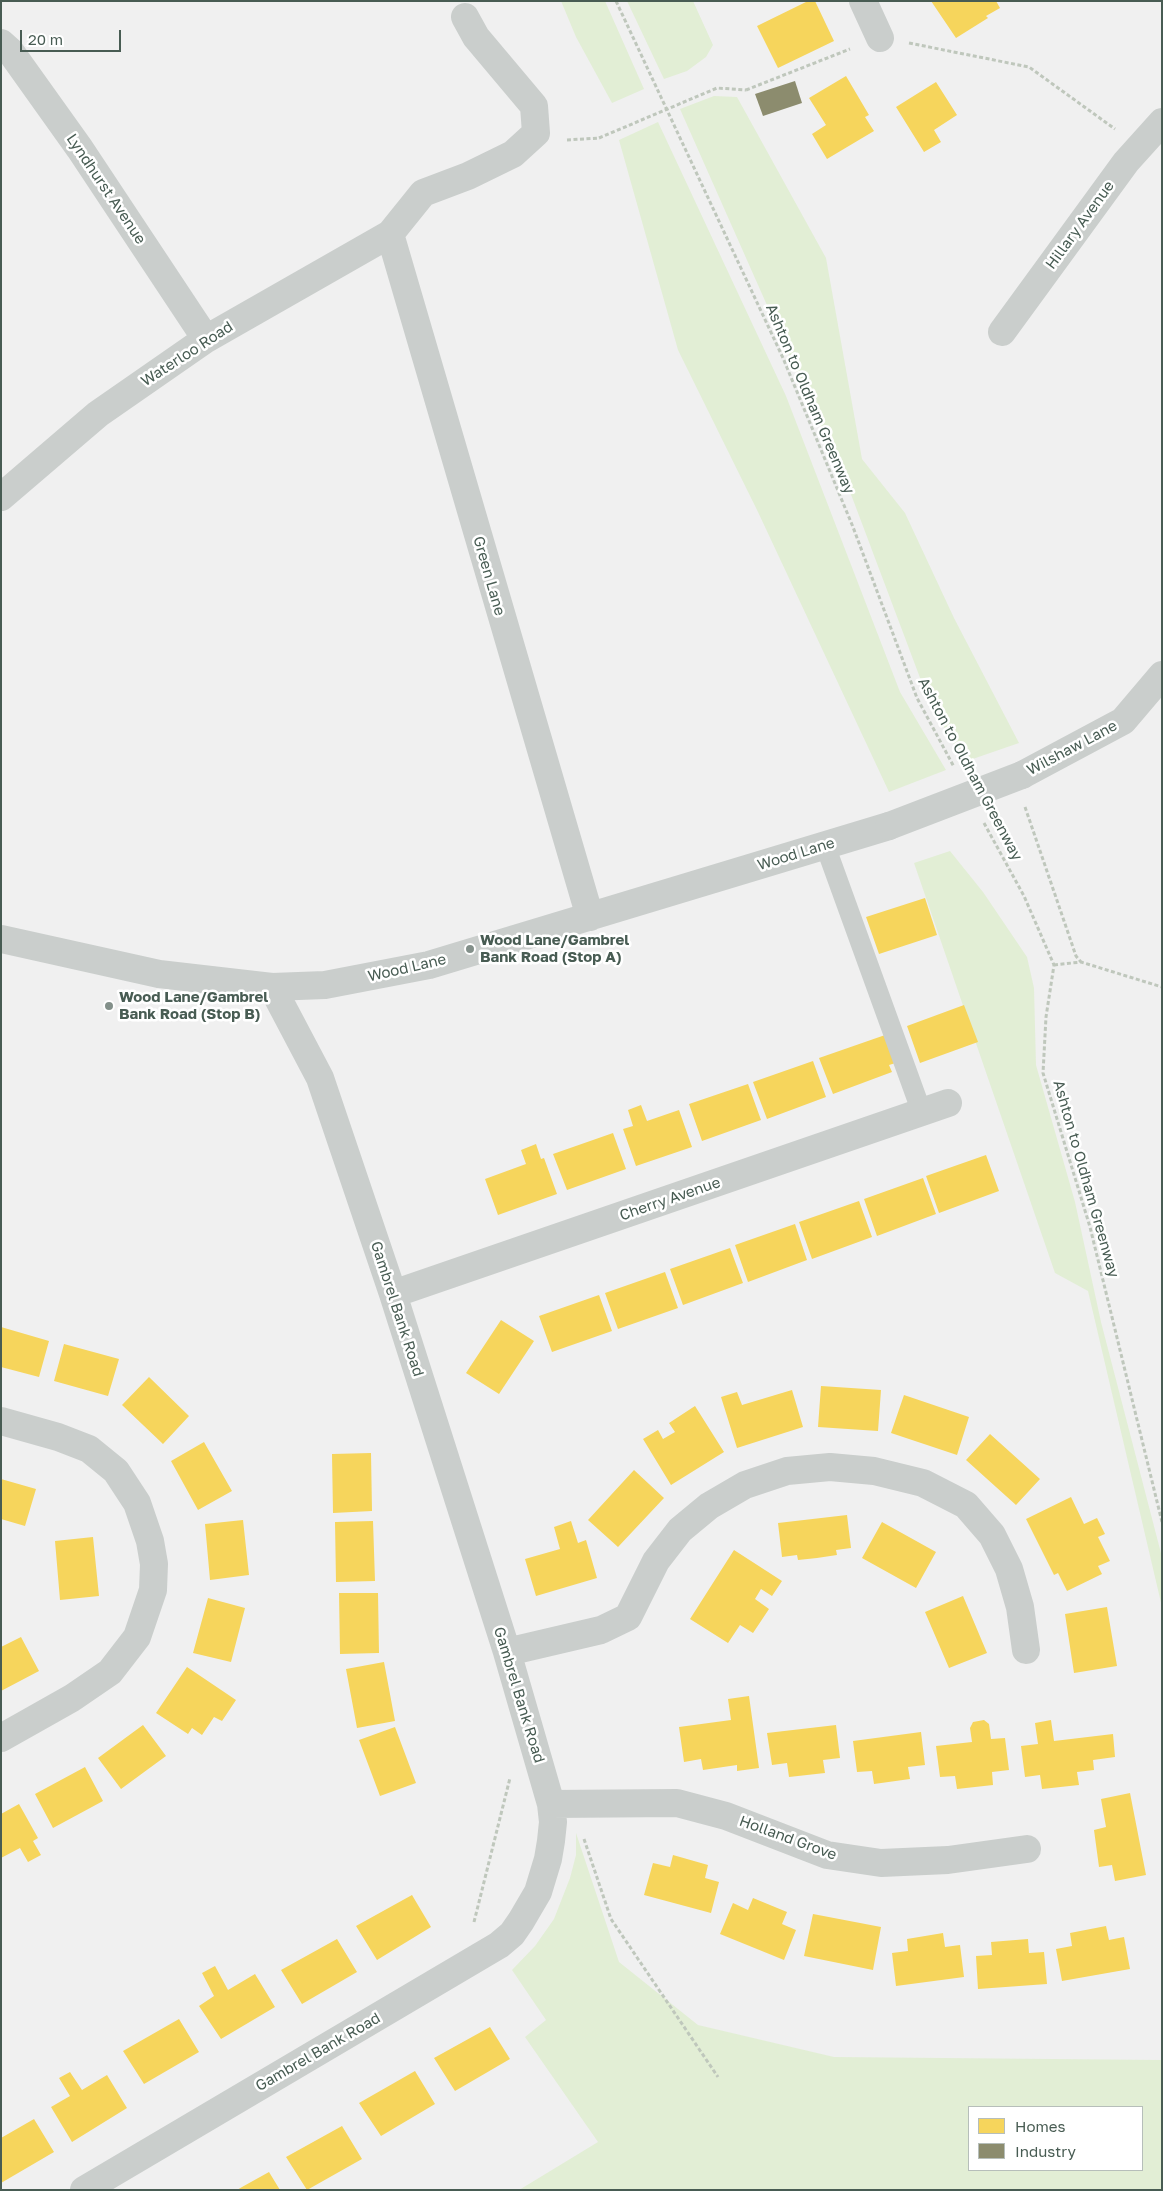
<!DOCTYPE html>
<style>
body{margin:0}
#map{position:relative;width:1163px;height:2191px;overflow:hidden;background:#f0f0f0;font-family:"Golos Text",sans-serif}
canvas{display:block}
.frame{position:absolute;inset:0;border:2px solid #485c53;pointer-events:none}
.legend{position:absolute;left:968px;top:2106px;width:175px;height:65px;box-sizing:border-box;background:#fff;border:1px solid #b6beba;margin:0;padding:6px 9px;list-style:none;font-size:15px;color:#485c53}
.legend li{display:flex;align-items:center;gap:10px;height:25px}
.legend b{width:25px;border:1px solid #b6beba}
.scale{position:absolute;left:20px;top:30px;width:101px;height:22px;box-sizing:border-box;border:2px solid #485c53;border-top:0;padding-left:6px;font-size:15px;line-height:18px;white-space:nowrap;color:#485c53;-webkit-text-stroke:4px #fff;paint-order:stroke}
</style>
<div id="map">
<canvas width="1163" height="2191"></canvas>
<div class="frame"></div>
<ul class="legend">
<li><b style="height:14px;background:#f6d55c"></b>Homes</li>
<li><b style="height:14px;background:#8c8c6e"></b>Industry</li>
</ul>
<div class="scale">20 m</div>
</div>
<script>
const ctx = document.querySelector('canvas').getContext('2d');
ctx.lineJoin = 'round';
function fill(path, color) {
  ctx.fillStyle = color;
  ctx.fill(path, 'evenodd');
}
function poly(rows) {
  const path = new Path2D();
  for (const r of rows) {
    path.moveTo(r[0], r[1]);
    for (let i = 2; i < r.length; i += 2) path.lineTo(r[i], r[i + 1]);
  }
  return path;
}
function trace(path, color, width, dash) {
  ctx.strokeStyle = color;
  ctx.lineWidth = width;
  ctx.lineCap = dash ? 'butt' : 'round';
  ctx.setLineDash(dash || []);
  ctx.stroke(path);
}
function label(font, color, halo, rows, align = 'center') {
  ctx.font = font + ' "Golos Text",sans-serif';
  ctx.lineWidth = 5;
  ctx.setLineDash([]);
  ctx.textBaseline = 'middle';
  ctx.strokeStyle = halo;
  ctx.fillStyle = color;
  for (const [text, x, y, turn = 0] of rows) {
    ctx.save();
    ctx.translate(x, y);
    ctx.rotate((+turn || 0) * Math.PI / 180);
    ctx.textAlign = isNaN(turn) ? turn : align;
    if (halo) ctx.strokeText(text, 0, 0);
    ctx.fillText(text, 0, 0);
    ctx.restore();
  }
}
fill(poly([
 [561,1,605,1,644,89,612,103,576,37],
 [627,1,693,1,713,45,706,57,687,71,664,79],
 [714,96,737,97,826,258,862,459,905,513,954,618,1019,743,964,762,928,699,852,497,680,109],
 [658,122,786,396,900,692,946,770,889,792,758,512,678,350,619,140],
 [950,851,983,892,1027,957,1034,988,1036,1065,1075,1202,1101,1322,1162,1557,1162,1607,1088,1291,1055,1273,914,863],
 [576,1833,619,1962,698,2025,834,2057,1162,2060,1162,2190,519,2190,598,2142,525,2037,546,2020,512,1970,535,1946,554,1919,570,1878,576,1855],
 [1142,2107,1142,2170,969,2170,969,2107]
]), '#e2eed5');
fill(poly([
 [808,1,815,1,834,41,778,68,757,26],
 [931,1,996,1,1000,8,986,16,988,18,956,38],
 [846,76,869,115,865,117,874,131,827,159,812,134,826,125,809,98],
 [936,82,957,115,934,130,941,142,924,152,896,107],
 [925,898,937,935,879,954,866,917],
 [964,1005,978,1042,920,1063,907,1026],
 [888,1034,899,1062,889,1065,892,1072,833,1094,819,1058],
 [813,1061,826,1097,767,1119,753,1082],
 [748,1084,761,1120,702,1141,689,1104],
 [641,1105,647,1121,679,1110,692,1147,636,1166,623,1129,633,1126,628,1110],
 [613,1133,626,1169,567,1190,553,1154],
 [536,1144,541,1159,544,1158,557,1194,498,1215,485,1179,526,1164,521,1150],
 [986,1155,999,1191,939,1213,926,1176],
 [923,1178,936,1214,877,1236,864,1199],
 [859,1201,872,1237,812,1259,799,1222],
 [795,1224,807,1260,748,1282,735,1245],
 [730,1248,743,1283,683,1305,670,1269],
 [665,1272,678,1308,618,1329,605,1293],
 [599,1295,612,1331,552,1352,539,1316],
 [501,1320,534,1341,499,1394,466,1373],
 [1,1327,49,1341,39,1377,1,1367],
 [64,1344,119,1359,108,1396,54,1381],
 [149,1377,189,1416,163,1444,122,1405],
 [821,1386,881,1390,878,1431,818,1427],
 [792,1390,803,1427,737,1448,721,1397,737,1392,742,1405],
 [904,1395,969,1417,957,1455,891,1433],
 [695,1406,724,1452,671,1485,643,1439,658,1430,663,1439,675,1432,669,1423],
 [990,1434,1040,1479,1016,1505,966,1460],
 [204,1442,232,1491,198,1510,171,1461],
 [371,1453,372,1511,333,1513,332,1454],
 [634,1470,664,1498,618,1547,588,1520],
 [1,1479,36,1489,25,1526,1,1519],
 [1071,1497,1084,1524,1097,1518,1105,1534,1098,1537,1110,1561,1098,1566,1102,1574,1067,1591,1058,1573,1054,1575,1026,1519],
 [847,1515,851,1548,836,1550,837,1555,817,1558,798,1560,797,1555,782,1557,778,1523],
 [243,1520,249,1575,210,1580,205,1524],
 [373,1521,375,1581,336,1582,335,1522],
 [571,1521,578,1543,586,1540,597,1578,536,1596,525,1559,560,1549,554,1527],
 [882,1522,936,1552,916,1588,862,1558],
 [93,1537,99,1596,60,1600,55,1541],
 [734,1550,782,1581,772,1596,761,1589,755,1599,769,1609,753,1633,740,1625,728,1643,690,1619],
 [339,1593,378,1593,379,1653,340,1654],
 [963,1596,987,1653,949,1668,925,1612],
 [208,1598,245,1608,231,1662,193,1653],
 [1107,1607,1117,1666,1074,1673,1065,1614],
 [21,1637,39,1671,1,1691,1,1647],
 [384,1662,395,1721,357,1728,346,1669],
 [187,1667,236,1700,222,1721,214,1717,202,1735,192,1728,188,1734,156,1713],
 [749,1696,759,1768,737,1771,737,1765,703,1770,701,1759,684,1762,679,1727,731,1720,728,1699],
 [984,1720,989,1724,991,1739,1005,1738,1009,1770,992,1772,993,1785,957,1789,955,1776,940,1777,936,1746,972,1742,970,1728,973,1722],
 [1051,1720,1054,1741,1113,1734,1115,1757,1093,1760,1094,1770,1077,1772,1079,1785,1042,1789,1040,1775,1025,1777,1021,1746,1038,1744,1035,1723],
 [143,1725,166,1756,121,1789,98,1758],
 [836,1725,840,1758,823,1760,825,1773,789,1777,787,1763,772,1765,767,1733],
 [395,1727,416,1783,380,1796,359,1740],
 [921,1732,925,1765,908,1767,910,1779,874,1784,872,1771,857,1772,853,1741],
 [85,1767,103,1801,53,1828,35,1794],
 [1130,1793,1146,1875,1115,1881,1112,1865,1099,1867,1094,1830,1106,1827,1101,1799],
 [19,1804,38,1838,33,1841,41,1855,28,1862,20,1848,1,1858,1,1814],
 [673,1855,708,1865,705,1878,719,1882,711,1913,644,1895,653,1863,670,1867],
 [412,1895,431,1927,377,1960,356,1926],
 [753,1898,787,1912,782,1924,796,1930,784,1960,720,1934,733,1903,748,1910],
 [813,1914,881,1927,873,1970,804,1956],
 [1106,1926,1109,1940,1124,1937,1130,1969,1062,1981,1056,1949,1072,1946,1070,1933],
 [943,1933,945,1947,960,1945,964,1977,896,1986,892,1953,908,1951,907,1939],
 [337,1939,357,1972,302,2004,281,1970],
 [1028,1939,1029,1953,1044,1952,1047,1984,978,1989,976,1956,992,1955,991,1942],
 [215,1966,228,1990,255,1974,275,2007,221,2039,199,2006,214,1996,202,1973],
 [179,2019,199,2052,144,2084,123,2051],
 [490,2027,510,2059,455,2091,434,2058],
 [415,2071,435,2104,381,2136,359,2103],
 [70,2072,82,2090,107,2075,127,2108,72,2142,51,2107,70,2096,59,2078],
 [34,2119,54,2152,1,2183,1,2138],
 [342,2126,362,2159,307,2190,286,2157],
 [269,2172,280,2190,237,2190,242,2187]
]), '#f6d55c');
fill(poly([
 [795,81,802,103,763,116,755,94]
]), '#8c8c6e');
trace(poly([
 [616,1,783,358,853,527,917,698,954,767],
 [909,43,1029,67,1115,129],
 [746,90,850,49],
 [567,140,599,138],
 [1025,807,1076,956,1081,962],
 [984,823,1024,896,1054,965,1046,1017,1043,1073,1090,1227,1162,1522],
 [1054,965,1081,962,1162,987],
 [584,1839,611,1919,718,2077],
 [474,1922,510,1778]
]), '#bfc7bc', 3, [4, 2.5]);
trace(poly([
 [825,845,922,1113]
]), '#cacecc', 20);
trace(poly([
 [863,1,880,38],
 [1,43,10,51,80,149,206,339],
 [390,234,590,917],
 [1002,332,1126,162,1162,122],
 [1,497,98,414,206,339,390,234,423,193,468,176,513,154,536,133,534,106,476,37,465,17],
 [1022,775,1123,721,1162,675],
 [1,939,159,974,272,987,325,985,429,965,889,826],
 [393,1294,948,1103],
 [1,1421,58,1437,89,1449,116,1471,137,1503,150,1541,154,1564,153,1590,137,1637,110,1672,72,1698,1,1738],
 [507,1652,601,1630,628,1617,656,1561,680,1530,709,1506,745,1485,787,1471,830,1467,874,1471,923,1483,966,1505,992,1535,1009,1569,1020,1607,1026,1650],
 [551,1804,677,1803,726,1816,827,1855,881,1863,948,1860,1027,1849],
 [84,2190,499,1945,512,1934,521,1921,538,1892,548,1859,551,1841,553,1822,551,1804,507,1652,393,1294,320,1078,272,987]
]), '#cacecc', 28);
trace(poly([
 [599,138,717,88,746,90]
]), '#bfc7bc', 3, [4, 2.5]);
trace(poly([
 [889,826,1022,775]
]), '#cacecc', 28);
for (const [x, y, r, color] of [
 [470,949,5,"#83908a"],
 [109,1006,5,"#83908a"]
]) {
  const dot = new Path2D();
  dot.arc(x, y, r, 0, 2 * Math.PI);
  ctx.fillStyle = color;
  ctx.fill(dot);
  trace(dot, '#fff', 2);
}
label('15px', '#485c53', '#fff', [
 ["Lyndhurst Avenue",106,189,56],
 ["Hillary Avenue",1080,225,-54],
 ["Waterloo Road",187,354,-33],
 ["Ashton to Oldham Greenway",810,399,67],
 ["Green Lane",489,576,74],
 ["Wilshaw Lane",1072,748,-28],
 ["Ashton to Oldham Greenway",970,769,62],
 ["Wood Lane",796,854,-17],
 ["Wood Lane",407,968,-13],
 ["Ashton to Oldham Greenway",1086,1179,74],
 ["Cherry Avenue",670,1199,-19],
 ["Gambrel Bank Road",397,1309,72],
 ["Gambrel Bank Road",519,1695,73],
 ["Holland Grove",788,1838,20],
 ["Gambrel Bank Road",318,2052,-30]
]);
label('bold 15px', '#485c53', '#fff', [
 ["Wood Lane/Gambrel",480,940],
 ["Bank Road (Stop A)",480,957],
 ["Wood Lane/Gambrel",119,997],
 ["Bank Road (Stop B)",119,1014]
], 'left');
</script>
